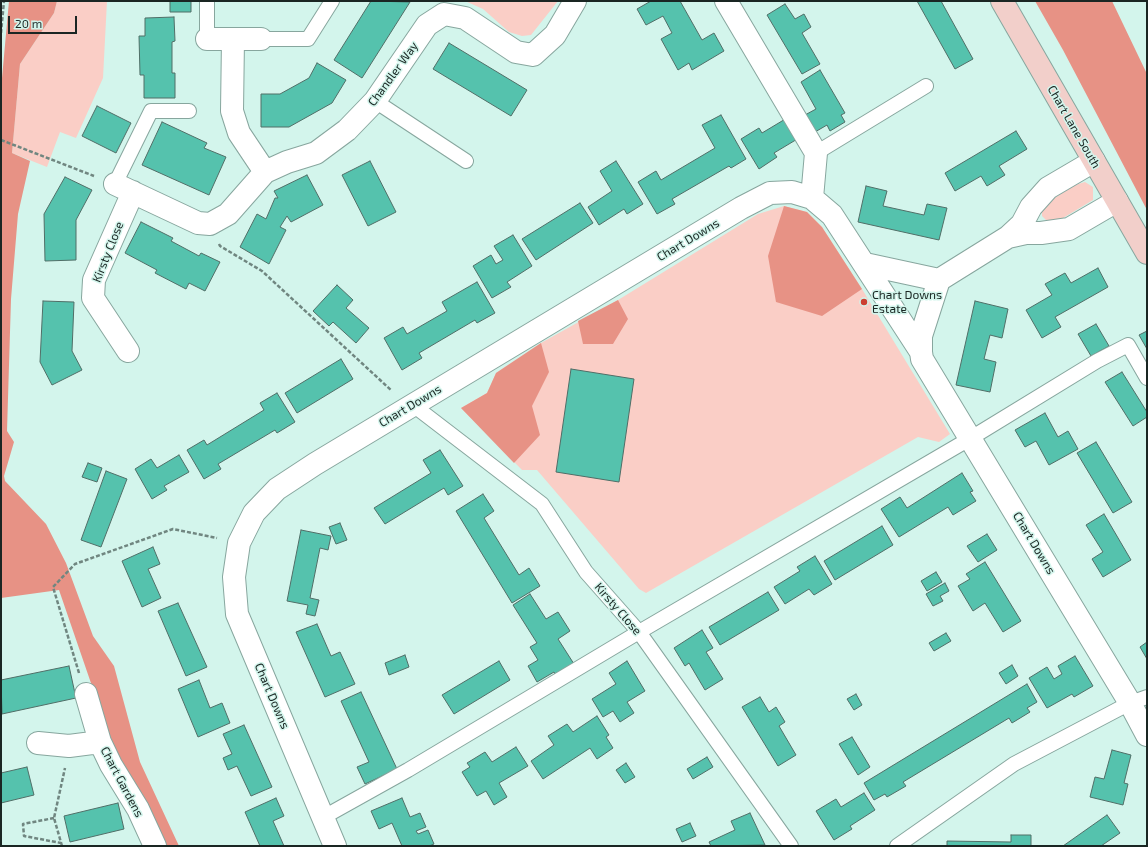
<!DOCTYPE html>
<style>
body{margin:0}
#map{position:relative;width:1148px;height:847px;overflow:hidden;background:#d3f5ec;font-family:"Exo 2",sans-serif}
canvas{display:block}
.frame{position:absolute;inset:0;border:2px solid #1a2623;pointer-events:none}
.scale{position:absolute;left:8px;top:16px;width:69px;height:18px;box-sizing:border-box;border:2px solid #1a2623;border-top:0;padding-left:5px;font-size:12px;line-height:14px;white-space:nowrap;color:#1a2623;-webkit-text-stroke:3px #d3f5ec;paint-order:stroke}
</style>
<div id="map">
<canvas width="1148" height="847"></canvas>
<div class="frame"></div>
<div class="scale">20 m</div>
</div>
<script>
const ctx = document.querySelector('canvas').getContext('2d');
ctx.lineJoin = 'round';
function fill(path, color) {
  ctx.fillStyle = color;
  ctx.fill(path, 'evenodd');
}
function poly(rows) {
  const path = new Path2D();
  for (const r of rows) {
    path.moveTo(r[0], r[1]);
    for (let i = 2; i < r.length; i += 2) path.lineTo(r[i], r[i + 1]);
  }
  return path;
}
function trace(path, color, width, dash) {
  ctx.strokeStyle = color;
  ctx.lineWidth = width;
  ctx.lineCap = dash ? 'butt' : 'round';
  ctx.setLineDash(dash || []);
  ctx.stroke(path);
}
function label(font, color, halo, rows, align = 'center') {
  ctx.font = font + ' "Exo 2",sans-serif';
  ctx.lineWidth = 3;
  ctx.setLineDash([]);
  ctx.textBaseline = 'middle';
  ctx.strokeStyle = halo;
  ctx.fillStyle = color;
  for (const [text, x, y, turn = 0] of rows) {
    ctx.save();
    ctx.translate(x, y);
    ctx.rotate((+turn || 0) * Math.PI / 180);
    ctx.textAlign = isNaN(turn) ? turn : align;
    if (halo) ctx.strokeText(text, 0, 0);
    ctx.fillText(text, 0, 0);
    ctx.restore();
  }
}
fill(poly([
 [57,1,107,1,103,78,76,138,60,132,47,167,12,153,20,64,54,13],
 [465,1,558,1,531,35,522,36,509,32,483,9],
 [1085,182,1093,187,1093,200,1058,221,1050,223,1046,220,1042,216,1042,210,1048,202,1075,185],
 [784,206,807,212,822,227,862,289,950,434,939,442,918,437,646,593,639,589,537,470,522,470,461,408,487,393,496,373,541,343,618,300,758,214]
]), '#facec6');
fill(poly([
 [9,1,57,1,54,13,20,64,12,153,30,161,18,214,11,299,7,431,14,442,4,476,5,481,46,524,66,563,93,636,114,666,140,762,179,846,163,846,144,802,117,753,104,721,59,590,1,598,1,89],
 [1035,1,1112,1,1147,74,1147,210,1063,50],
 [784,206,807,212,822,227,862,289,822,316,776,302,768,256],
 [618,300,628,319,613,344,583,344,578,321],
 [541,343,549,372,532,406,540,435,514,463,461,408,487,393,496,373]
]), '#e79285');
const building = poly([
 [170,1,191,1,191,12,170,12,170,1],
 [371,1,410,2,362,78,334,60,371,1],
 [651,1,680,1,702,40,714,33,724,51,692,70,689,63,678,70,661,39,672,33,663,16,646,25,637,9,651,1],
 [917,1,941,1,973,59,955,69,917,1],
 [785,4,795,19,804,14,811,27,802,33,820,64,802,74,767,15,785,4],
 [174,17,175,41,172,42,172,73,175,73,175,98,144,98,144,75,140,75,139,36,145,36,145,18,174,17],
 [449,43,527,90,511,116,433,69,449,43],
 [317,63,346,80,332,103,289,127,261,127,261,94,280,94,309,78,317,63],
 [820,70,845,113,841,115,845,122,830,131,827,125,815,132,805,115,816,109,801,82,820,70],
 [97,106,131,123,116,153,82,136,97,106],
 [721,115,746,159,731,168,729,166,672,199,675,204,657,214,638,182,656,171,661,180,715,148,702,125,721,115],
 [787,118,799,138,774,153,777,157,759,169,741,139,759,128,762,133,787,118],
 [162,122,207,143,204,148,226,157,209,195,142,165,162,122],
 [1016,131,1027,149,999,166,1005,175,987,186,981,176,955,191,945,173,1016,131],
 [370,161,396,212,368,226,342,175,370,161],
 [616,161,643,204,627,214,624,209,599,225,588,207,612,191,600,171,616,161],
 [307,175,323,205,291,222,287,216,280,227,286,230,269,264,240,247,257,214,266,219,275,198,278,198,274,191,307,175],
 [65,177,92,190,76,220,76,260,45,261,44,214,65,177],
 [866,186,887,191,883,206,924,215,927,204,947,208,939,240,858,222,866,186],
 [580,203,593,223,536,260,522,239,580,203],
 [141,222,173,238,171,241,199,256,201,253,220,262,205,291,189,283,186,289,155,273,157,270,125,253,141,222],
 [513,235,532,266,507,282,511,287,492,298,473,266,491,255,496,264,503,260,494,246,513,235],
 [1098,268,1108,287,1055,317,1061,327,1042,338,1026,310,1052,295,1045,284,1065,273,1071,283,1098,268],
 [477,282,495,313,477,323,475,320,419,353,422,358,402,370,384,338,403,327,407,334,447,311,442,302,477,282],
 [337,285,353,300,346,308,369,328,356,343,333,322,329,326,313,311,337,285],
 [43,301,74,302,72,351,82,370,52,385,40,362,43,301],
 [975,301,1008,309,1002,338,990,335,984,359,996,362,990,392,956,385,975,301],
 [1096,324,1109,346,1091,356,1078,334,1096,324],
 [1147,331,1147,349,1139,335,1147,331],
 [341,359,353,379,297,413,285,393,341,359],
 [571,369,634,379,619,482,556,472,571,369],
 [1122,372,1147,412,1147,417,1133,426,1105,382,1122,372],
 [277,393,295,422,277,433,275,430,218,464,221,469,204,479,187,450,204,440,207,445,264,410,260,403,277,393],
 [1045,413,1058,437,1068,431,1078,449,1049,465,1036,441,1025,447,1015,430,1045,413],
 [1096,442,1132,502,1113,513,1077,453,1096,442],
 [440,450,463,486,448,495,444,488,385,524,374,508,431,473,423,460,440,450],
 [179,455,189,472,164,486,167,490,152,499,135,469,151,459,157,468,179,455],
 [88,463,102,468,97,482,82,477,88,463],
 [106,471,127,479,101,547,81,540,106,471],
 [962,473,973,491,970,492,976,501,953,515,948,507,899,537,881,509,900,497,907,508,962,473],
 [483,494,494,511,484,518,519,575,529,568,540,586,512,603,456,511,483,494],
 [1104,514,1131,560,1103,577,1092,559,1103,552,1086,525,1104,514],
 [340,523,347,540,336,544,329,527,340,523],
 [882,526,893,545,835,580,824,561,882,526],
 [301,530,331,536,328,550,320,548,310,598,319,600,315,616,306,614,308,605,287,601,301,530],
 [987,534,997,550,978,562,967,546,987,534],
 [153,547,160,564,148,569,161,598,142,607,122,561,153,547],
 [815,556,832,584,814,595,809,589,785,604,774,587,800,571,797,567,815,556],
 [985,562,1021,621,1003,632,985,603,973,611,958,586,970,579,966,574,985,562],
 [936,572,942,582,927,591,921,581,936,572],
 [945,583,949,591,940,596,943,601,933,606,926,594,945,583],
 [768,592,779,610,720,645,709,627,768,592],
 [530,594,546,619,558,612,570,631,558,639,574,664,556,676,554,672,537,682,528,666,538,660,530,647,537,643,513,605,530,594],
 [178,603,207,667,186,676,158,611,178,603],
 [317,624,331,656,340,652,355,684,325,697,296,632,317,624],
 [702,630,713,648,706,652,723,679,705,690,689,663,685,666,674,648,702,630],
 [946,633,951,641,934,651,929,643,946,633],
 [1147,642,1147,659,1140,647,1147,642],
 [405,655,409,667,389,675,385,663,405,655],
 [1075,656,1093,686,1074,697,1072,694,1047,708,1029,678,1047,667,1054,679,1062,674,1058,666,1075,656],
 [499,661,510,680,454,714,442,695,499,661],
 [627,661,645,691,627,702,634,713,620,722,613,711,603,717,592,699,616,684,609,673,627,661],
 [1012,665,1018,676,1006,684,999,673,1012,665],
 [69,666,76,698,2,714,1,680,69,666],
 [199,680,210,708,222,703,230,723,198,737,178,689,199,680],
 [1027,684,1037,702,1027,708,1030,712,1012,723,1009,718,903,782,906,786,887,797,885,794,874,800,864,783,1027,684],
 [361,692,397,769,365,784,357,767,369,762,341,701,361,692],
 [856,694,862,705,854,710,847,699,856,694],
 [760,697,769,712,776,707,785,722,779,726,796,755,778,766,742,707,760,697],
 [597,716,609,735,606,737,613,748,597,759,590,748,543,779,531,761,554,745,548,736,567,724,573,732,597,716],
 [244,725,272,787,251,796,237,766,228,770,223,758,232,754,223,734,244,725],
 [852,737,870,767,858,775,839,744,852,737],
 [516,747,528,766,499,783,507,797,494,805,486,791,477,796,462,772,470,767,467,763,485,752,492,762,516,747],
 [1112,750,1131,755,1124,783,1128,784,1123,805,1090,797,1095,777,1104,779,1112,750],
 [707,757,713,767,693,779,687,769,707,757],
 [626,763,635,777,625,783,616,770,626,763],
 [27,767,34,795,1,803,1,773,27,767],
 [864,793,875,810,850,826,852,829,834,840,816,811,836,799,841,807,864,793],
 [276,798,284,816,273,821,284,846,260,846,245,812,276,798],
 [402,798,410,817,420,813,426,827,416,831,418,834,428,830,434,844,429,846,402,846,392,823,379,829,371,811,402,798],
 [118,803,124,829,70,842,64,816,118,803],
 [750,813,765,845,711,846,709,842,735,830,731,821,750,813],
 [1107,815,1120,833,1101,846,1063,846,1107,815],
 [690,823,696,836,682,842,676,829,690,823],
 [1011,835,1031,835,1031,846,947,846,947,841,1011,842,1011,835]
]);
fill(building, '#55c2ad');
trace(building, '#506e67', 1);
const lane = poly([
 [207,1,207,39],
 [261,39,308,39,332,1],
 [375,101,466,161],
 [816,153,926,86],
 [115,184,151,111,189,111],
 [413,405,542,504,586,572,639,632,791,846],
 [322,818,408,770,639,632,971,438,1097,361,1128,345,1147,378],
 [897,846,1014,764,1130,703,1147,697]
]);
const street = poly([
 [726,1,816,153,812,198],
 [207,39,233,39,232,111,239,133,265,172],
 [233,39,261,39],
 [1094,161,1048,188,1031,207,1022,224,1008,237,939,280,921,336,921,352,922,359,1130,703,1147,735],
 [115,184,198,223,210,224,228,214,265,172,287,162,316,153,347,130,375,101,427,25,444,14,465,18,516,52,533,55,555,35,575,1],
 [1008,237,1026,233,1041,233,1069,229,1117,201],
 [865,264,939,280],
 [128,351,93,298,94,280,133,192],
 [86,694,100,742,111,765,138,809,155,846],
 [38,743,69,746,100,742],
 [335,846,237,614,234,577,239,543,254,513,277,489,315,464,413,405,741,208,770,193,792,192,812,198,832,215,921,352]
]);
const secondary = poly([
 [1002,1,1147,253]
]);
trace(lane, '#87a69e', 16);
trace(street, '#87a69e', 24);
trace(secondary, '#87a69e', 24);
trace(poly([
 [1,33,4,1],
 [1,140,94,176],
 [219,244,220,246,262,271,392,391],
 [79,673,53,587,75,564,173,529,217,538],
 [54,818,23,824,24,836,61,843],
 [62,846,54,818,65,768]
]), '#708680', 2.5, [4, 2]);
trace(lane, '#fff', 14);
trace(street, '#fff', 22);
trace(secondary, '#f2cfca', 22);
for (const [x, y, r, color] of [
 [864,302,4,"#cc3f31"]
]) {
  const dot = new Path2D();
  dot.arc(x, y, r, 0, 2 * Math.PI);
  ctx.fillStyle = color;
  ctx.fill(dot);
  trace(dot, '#d3f5ec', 1.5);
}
label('12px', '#1a2623', '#d3f5ec', [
 ["Chandler Way",393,74,-54],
 ["Chart Lane South",1074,127,60],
 ["Chart Downs",688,240,-31],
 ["Kirsty Close",108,252,-68],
 ["Chart Downs",410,406,-31],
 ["Chart Downs",1034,543,59],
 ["Kirsty Close",618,609,49],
 ["Chart Downs",272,696,67],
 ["Chart Gardens",122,782,62]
]);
label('12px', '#1a2623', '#d3f5ec', [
 ["Chart Downs",872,295],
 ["Estate",872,309]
], 'left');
</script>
